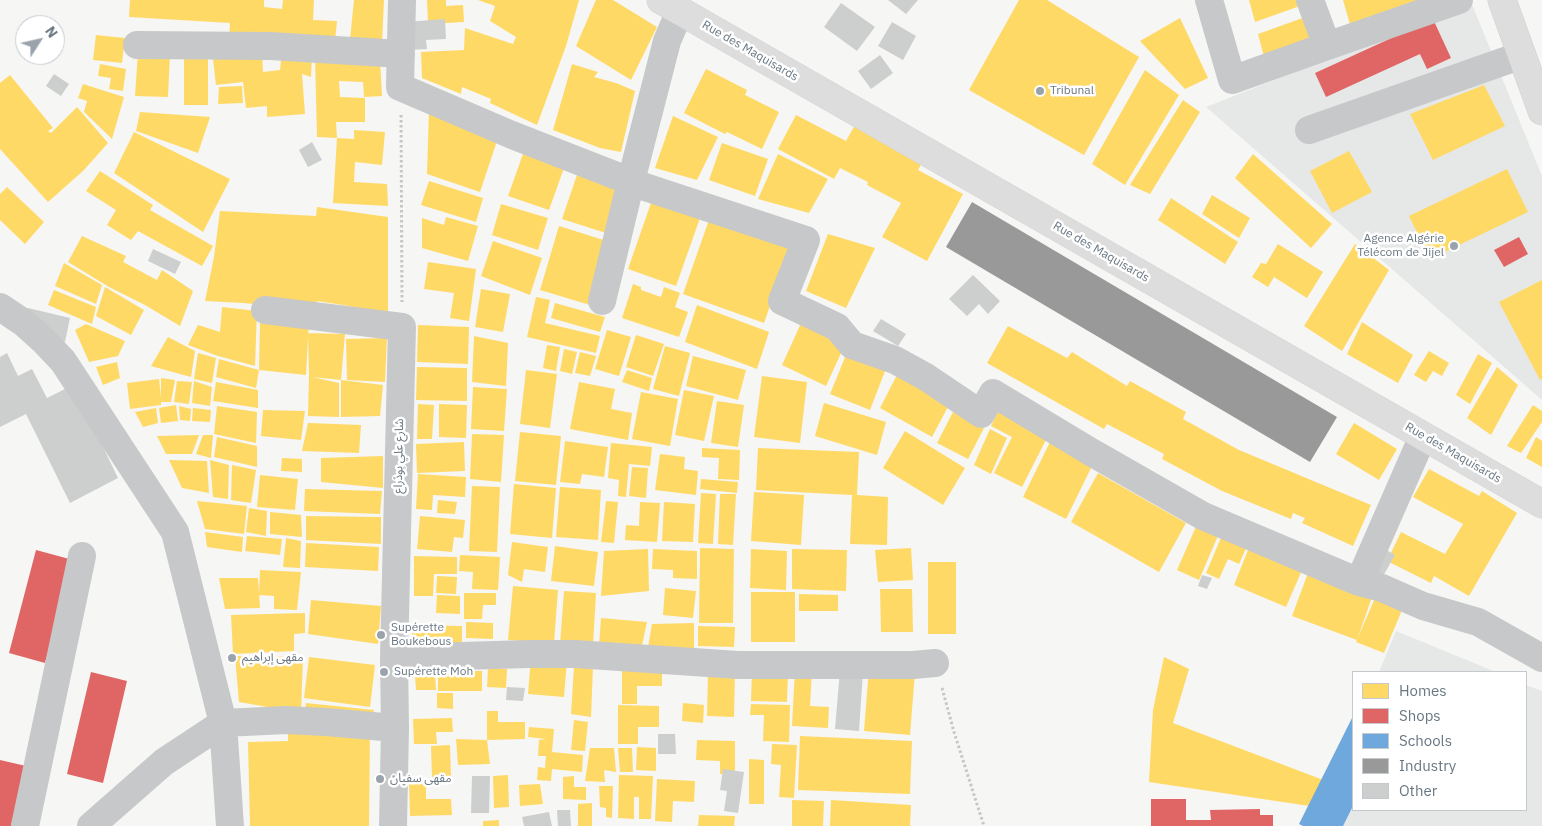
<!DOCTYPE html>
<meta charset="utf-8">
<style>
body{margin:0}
#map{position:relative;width:1542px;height:826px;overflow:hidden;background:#f6f6f5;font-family:"IBM Plex Sans",sans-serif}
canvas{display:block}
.legend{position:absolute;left:1352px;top:671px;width:175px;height:140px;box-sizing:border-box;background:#fff;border:1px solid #c3c9cd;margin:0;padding:6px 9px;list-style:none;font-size:15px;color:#697783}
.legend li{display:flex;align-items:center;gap:10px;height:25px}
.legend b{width:25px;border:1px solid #c3c9cd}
.north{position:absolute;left:15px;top:15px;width:50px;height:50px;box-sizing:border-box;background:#fff;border:1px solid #c3c9cd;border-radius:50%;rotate:55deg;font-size:14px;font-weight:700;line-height:20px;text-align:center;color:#697783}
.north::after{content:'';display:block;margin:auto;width:18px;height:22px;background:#9aa3ab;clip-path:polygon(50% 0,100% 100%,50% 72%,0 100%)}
</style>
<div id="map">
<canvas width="1542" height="826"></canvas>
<ul class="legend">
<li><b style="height:14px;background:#ffd966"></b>Homes</li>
<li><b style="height:14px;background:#e06666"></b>Shops</li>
<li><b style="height:14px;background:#6fa8dc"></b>Schools</li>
<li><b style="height:14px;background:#999"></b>Industry</li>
<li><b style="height:14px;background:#cdcece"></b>Other</li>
</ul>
<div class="north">N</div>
</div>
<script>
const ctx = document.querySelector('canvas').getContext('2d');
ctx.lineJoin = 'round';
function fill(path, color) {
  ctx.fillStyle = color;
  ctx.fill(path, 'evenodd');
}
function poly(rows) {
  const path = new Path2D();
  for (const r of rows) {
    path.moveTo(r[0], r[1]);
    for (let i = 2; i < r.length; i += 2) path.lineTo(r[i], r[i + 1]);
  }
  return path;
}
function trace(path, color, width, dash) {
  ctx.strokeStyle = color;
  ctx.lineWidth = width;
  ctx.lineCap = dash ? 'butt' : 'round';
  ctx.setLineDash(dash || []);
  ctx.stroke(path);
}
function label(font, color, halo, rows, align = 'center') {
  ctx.font = font + ' "IBM Plex Sans","Noto Sans Arabic",sans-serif';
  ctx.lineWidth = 5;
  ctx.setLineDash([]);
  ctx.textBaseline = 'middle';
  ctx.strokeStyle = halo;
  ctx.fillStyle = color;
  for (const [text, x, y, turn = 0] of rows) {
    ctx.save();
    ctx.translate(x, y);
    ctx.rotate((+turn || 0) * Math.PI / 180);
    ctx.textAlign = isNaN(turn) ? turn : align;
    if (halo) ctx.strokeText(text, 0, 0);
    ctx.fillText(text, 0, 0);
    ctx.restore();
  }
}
fill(poly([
 [1471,2,1542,176,1542,400,1206,107],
 [1396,631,1496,672,1379,672],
 [1526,685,1542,691,1542,826,1317,826,1353,736,1353,810,1526,810]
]), '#e6e8e8');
fill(poly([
 [130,0,264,0,264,7,282,9,283,0,314,0,313,20,337,21,335,41,229,40,230,23,129,17],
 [354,0,384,0,382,43,350,39],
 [427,0,446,0,446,6,463,5,464,22,428,24],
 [478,0,579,0,566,46,537,125,490,103,491,99,462,87,461,94,422,78,421,52,464,50,465,28,513,44,516,37,490,21,495,6],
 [596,0,613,0,657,27,631,80,576,46],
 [1019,0,1047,0,1139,57,1084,155,969,90],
 [1249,0,1297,0,1300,6,1255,22],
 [1343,0,1444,0,1351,28],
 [1311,15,1317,38,1264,57,1258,34],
 [1180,18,1208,78,1185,89,1140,41],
 [96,35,125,38,122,63,93,60],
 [212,50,262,53,263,72,280,70,282,52,312,53,311,77,302,74,305,114,267,117,267,106,246,108,243,82,216,85],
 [138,52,170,53,168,97,135,96],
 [184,56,208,56,208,105,184,105],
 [315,57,380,59,382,96,364,97,363,82,339,81,340,97,365,98,365,122,336,122,337,138,354,139,354,130,385,132,382,165,355,162,354,182,387,184,388,206,333,203,337,138,317,137],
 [100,64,126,69,123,91,109,89,111,78,98,76],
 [572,64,598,72,594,77,616,83,635,91,621,152,600,148,553,130],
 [706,69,747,90,745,95,779,112,762,149,727,132,725,134,684,113],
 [1145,70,1179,95,1125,185,1092,164],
 [10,75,53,128,48,131,51,133,77,107,108,143,83,171,48,202,0,149,0,83],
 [83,84,124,97,112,139,84,112,87,101,78,98],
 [1484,85,1505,126,1433,160,1410,114],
 [242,86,243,103,218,104,219,87],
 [1183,100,1200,112,1150,194,1130,185],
 [429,110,499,135,480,192,427,174],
 [140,112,210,117,198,153,136,131],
 [796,115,846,141,855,125,923,161,918,170,963,194,927,261,882,237,901,203,867,185,868,182,840,168,834,179,778,149],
 [673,116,718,137,697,180,655,168],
 [134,132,230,179,203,232,114,173],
 [722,143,768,159,755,196,709,180],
 [524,151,565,165,549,210,508,196],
 [1349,151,1372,192,1332,213,1310,171],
 [778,154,828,179,809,213,758,199],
 [1253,154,1332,224,1311,248,1235,178],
 [579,169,625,184,609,234,562,219],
 [1507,169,1528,212,1430,259,1409,216],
 [100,171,153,205,150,210,213,246,202,266,138,231,131,240,107,225,116,210,86,191],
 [429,181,483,198,476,222,421,205],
 [7,187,44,222,25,244,0,220,0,194],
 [1212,195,1250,218,1239,238,1202,214],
 [1171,198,1238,242,1225,264,1158,220],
 [652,200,700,218,676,286,628,269],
 [501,204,548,218,538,250,492,235],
 [317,207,388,217,388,315,349,306,317,301,317,310,243,303,205,301,214,257,220,211,316,216],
 [446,217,478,226,468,261,422,248,422,218,444,225],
 [710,217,791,246,764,323,683,294],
 [559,226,610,242,590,305,540,290],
 [828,234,875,248,846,308,806,291],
 [82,236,126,256,123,262,157,280,162,270,193,291,180,326,145,305,109,287,68,262],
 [493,241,542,258,530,295,481,276],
 [1278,244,1323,272,1307,298,1274,277,1268,287,1252,277,1261,263,1266,264],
 [1355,244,1389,270,1342,351,1304,326],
 [428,262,476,269,469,321,450,318,454,293,424,289],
 [64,263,102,285,96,304,55,286],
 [1542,280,1542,379,1540,380,1499,302],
 [633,284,641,287,641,290,661,297,664,287,680,293,675,307,688,312,679,337,622,318],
 [105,287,144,310,131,335,96,316],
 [481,289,510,294,503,332,475,327],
 [54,290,96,307,92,324,48,305],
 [536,297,550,300,545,323,600,336,596,353,527,337],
 [555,303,605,317,600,332,551,318],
 [697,305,769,332,757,369,685,342],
 [222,307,257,311,255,366,218,356,188,345,198,325,220,332],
 [309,319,306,375,259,370,256,388,216,377,219,359,259,370,260,321],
 [802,321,846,342,826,386,782,365],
 [1362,322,1413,355,1398,383,1347,354],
 [86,324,125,341,118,356,89,362,75,330],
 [418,325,469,327,468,364,417,362],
 [1008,326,1067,358,1072,352,1127,386,1130,381,1186,412,1183,419,1239,450,1371,505,1353,546,1302,523,1305,518,1293,513,1291,519,1222,491,1162,459,1164,454,1107,424,1104,429,987,363],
 [607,330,631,337,619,376,595,369],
 [308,333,345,334,341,380,312,377,339,383,339,417,308,416,309,376],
 [636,335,664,344,653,376,626,367],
 [474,336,508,343,506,386,472,382],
 [168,337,195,351,191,377,151,366],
 [387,338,385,382,347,380,346,339],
 [547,345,560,347,556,371,543,368],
 [665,346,690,353,679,396,653,389],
 [564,349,577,352,572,374,560,371],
 [848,350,887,366,870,410,830,394],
 [1429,351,1449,363,1442,376,1433,371,1426,382,1414,375],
 [580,352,596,356,590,376,575,373],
 [198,353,216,358,212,383,194,379],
 [1478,354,1492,363,1470,404,1456,395],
 [693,356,746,370,738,400,686,386],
 [117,362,120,378,103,385,96,367],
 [417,367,467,368,467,401,416,400],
 [1497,367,1518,385,1491,435,1467,418],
 [526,370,557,374,550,428,520,424],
 [627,370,652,378,649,391,622,382],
 [899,371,950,403,932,437,880,408],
 [762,376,807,382,800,443,754,437],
 [161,378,175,380,171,402,161,402,161,405,130,409,127,383,159,379,161,397],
 [341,380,383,385,380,416,341,417],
 [177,381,192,382,189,404,174,402],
 [194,381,212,387,210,406,192,403],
 [216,382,258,390,258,408,213,401],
 [579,382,615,389,611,409,632,413,628,440,570,429],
 [473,387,507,389,504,431,471,429],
 [684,390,714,396,704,441,675,435],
 [641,392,678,399,670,446,632,439],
 [717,401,744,405,738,447,711,443],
 [824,403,886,422,877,455,815,436],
 [418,404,434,405,432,439,417,439],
 [439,404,467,405,466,438,439,437],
 [176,405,178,421,161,423,159,408],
 [1533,405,1542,411,1542,422,1521,453,1507,446],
 [179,406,191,409,190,421,180,420],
 [217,406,257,412,256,443,214,434],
 [1000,407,1050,432,1022,487,994,473,1012,437,991,426],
 [156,408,158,423,143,427,135,412],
 [193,408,211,410,210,422,192,421],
 [263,410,305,411,301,440,261,436],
 [953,412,984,428,968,459,937,443],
 [308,423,361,425,359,453,302,451],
 [1354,423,1397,449,1379,480,1336,454],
 [990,429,1007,438,991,474,974,465],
 [905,431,965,468,943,505,883,468],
 [520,432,561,436,556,485,515,481],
 [472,434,504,435,501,482,470,479],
 [199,435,192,454,166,454,157,436],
 [203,435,213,435,211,458,196,454],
 [217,437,257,446,257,467,214,457],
 [1536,437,1542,441,1542,467,1526,458],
 [565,441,608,447,604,477,582,474,580,484,560,482],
 [464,442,465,471,417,473,416,444],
 [1050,442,1093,464,1066,519,1023,497],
 [611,443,652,447,650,466,629,464,626,497,618,496,619,480,608,478],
 [702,448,740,450,739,480,718,479,719,458,702,457],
 [758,448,859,452,857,495,888,497,887,545,850,544,852,495,756,490],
 [660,454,685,457,684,469,698,471,696,495,655,490],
 [383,456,383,488,321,482,321,458],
 [282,458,302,459,302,472,281,471],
 [169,460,207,461,209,493,182,488],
 [210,460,229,465,228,499,213,497],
 [232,465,256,470,251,503,231,500],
 [632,467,648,468,646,498,629,496],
 [1429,469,1479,496,1482,491,1517,513,1469,596,1434,576,1431,583,1387,561,1401,532,1445,554,1463,524,1413,497],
 [1098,473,1186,523,1159,572,1071,522],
 [418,474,466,477,465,497,433,495,432,510,416,509],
 [260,475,298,479,295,510,257,507],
 [701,479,738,482,737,493,700,489],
 [514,484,556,488,552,538,510,534],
 [472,486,500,487,497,552,469,551],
 [560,487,601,490,598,540,556,537],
 [305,489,382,491,380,514,304,511],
 [754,492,804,495,801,545,751,541],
 [701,493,716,494,713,544,698,543],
 [720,494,736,494,733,545,718,544],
 [438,500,457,502,455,514,437,513],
 [197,501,247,506,244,534,205,529],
 [606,501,618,502,614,543,601,542],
 [640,502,660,503,657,542,625,540,626,525,639,526],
 [664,502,695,504,693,542,662,541],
 [249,508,267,511,266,536,246,532],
 [270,512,301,515,302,537,270,534],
 [306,516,381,517,381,544,306,540],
 [420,516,465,520,463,538,454,537,452,552,417,549],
 [1198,522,1220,531,1199,580,1177,570],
 [205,532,243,537,242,552,207,547],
 [1223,533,1248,544,1239,564,1228,559,1219,579,1206,573],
 [247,536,282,539,280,555,245,551],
 [286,538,301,541,300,568,283,567],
 [512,542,548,547,545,572,524,569,522,582,508,575],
 [306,543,379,547,378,571,305,567],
 [1250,545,1303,568,1286,607,1234,585],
 [555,546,598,552,594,586,551,581],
 [700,548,734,549,733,623,699,623],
 [911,548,913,580,878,582,875,550],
 [648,549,649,591,601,596,604,551],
 [653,549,697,551,697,579,673,578,673,570,652,569],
 [751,549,787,551,786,590,750,588],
 [792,549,847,550,846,591,792,589],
 [460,555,500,557,498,590,472,589,473,572,459,571],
 [414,556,457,557,457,574,434,574,433,596,414,596],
 [928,562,956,562,956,634,928,634],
 [260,570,301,572,297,610,274,609,274,596,259,595],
 [1308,573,1372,597,1357,640,1292,616],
 [437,576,457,577,456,594,436,593],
 [219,578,258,578,260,608,225,609],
 [513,586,558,590,554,643,508,640],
 [665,588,696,591,693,618,663,615],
 [880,589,912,589,913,632,881,632],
 [564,591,596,593,593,646,560,644],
 [1378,591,1405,603,1384,653,1356,642],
 [751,592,795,592,795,642,751,642],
 [464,593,496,593,496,605,483,605,482,619,464,619],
 [799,594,838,595,838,611,799,611],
 [437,595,460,596,460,614,436,613],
 [311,600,381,606,378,644,308,634],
 [305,613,305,633,294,634,294,651,233,654,231,615],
 [601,618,647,622,641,650,599,646],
 [466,622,493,623,493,639,466,638],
 [694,623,694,650,648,647,652,624],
 [412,625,462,626,462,646,412,644],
 [698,626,735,627,734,647,698,646],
 [235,656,303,657,301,713,239,702],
 [309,657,375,665,370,707,304,698],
 [531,657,567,660,564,697,528,694],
 [1164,657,1189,669,1173,723,1326,781,1316,807,1149,782,1153,710],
 [574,666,593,667,591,717,571,714],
 [488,668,507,669,506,688,487,687],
 [869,668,915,672,910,735,864,731],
 [622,669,662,669,662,686,637,686,637,704,622,704],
 [795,669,812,670,810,706,829,707,828,728,792,726],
 [438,671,482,671,482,691,438,691],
 [708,671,735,672,734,717,707,716],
 [752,671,788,672,787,702,751,701],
 [435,674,436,690,416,690,415,675],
 [437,693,453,693,453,709,437,708],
 [306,703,374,710,372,722,304,718],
 [683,703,704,705,703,723,682,721],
 [751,704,790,705,789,742,763,741,764,715,750,715],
 [618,705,659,706,659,727,638,727,638,744,618,744],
 [487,711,498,711,498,722,525,722,525,739,487,740],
 [452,718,453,732,436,732,437,744,414,744,413,719],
 [574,720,588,722,585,751,571,750],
 [288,726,370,729,369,826,250,826,248,742,288,741],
 [529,727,554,729,552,752,583,755,582,772,552,769,551,781,537,780,538,767,545,768,546,756,538,756,539,740,546,739,528,737],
 [800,736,912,741,910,794,798,790],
 [456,739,487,740,490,764,458,765],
 [697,740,735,741,735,775,720,774,720,761,696,760],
 [772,744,797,745,794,798,779,797,781,765,771,764],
 [450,745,451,777,432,777,431,746],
 [637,747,656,748,656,771,636,770],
 [590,748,614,748,616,772,604,770,605,782,585,781],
 [618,748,632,748,633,772,620,772],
 [749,759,764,760,764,804,749,804],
 [508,775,509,807,494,808,493,776],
 [619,775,653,776,651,819,639,819,639,797,634,797,634,819,618,818],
 [574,776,574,787,586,787,586,800,563,799,563,777],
 [657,779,695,781,694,802,673,801,672,822,655,821],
 [409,783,426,783,426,799,451,799,452,815,410,816],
 [540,784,543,804,520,806,519,785],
 [599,786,613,786,612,818,606,817,606,808,600,807],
 [792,800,824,801,823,826,792,826],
 [831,800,911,805,910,826,830,826],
 [592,803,592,826,578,826,578,804],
 [699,815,735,816,734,826,698,826],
 [499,820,499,826,483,826,483,821]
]), '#ffd966');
fill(poly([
 [1433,19,1451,58,1427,69,1420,54,1326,97,1315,73],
 [1519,237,1528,254,1504,267,1494,250],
 [36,550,73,560,45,663,9,653],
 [91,672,127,681,103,783,67,774],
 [0,760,26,766,11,826,0,826],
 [1151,799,1186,799,1186,820,1211,820,1210,810,1260,809,1260,815,1273,815,1273,826,1151,826]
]), '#e06666');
fill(poly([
 [1353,716,1353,806,1343,826,1303,826,1299,824]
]), '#6fa8dc');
fill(poly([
 [972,202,1337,417,1310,462,946,247]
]), '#999');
fill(poly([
 [888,0,918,0,906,14],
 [841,3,875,27,857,51,824,27],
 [445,19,446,39,426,40,427,49,407,50,405,22],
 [892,22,916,36,903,60,878,46],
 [880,55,893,73,871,89,858,71],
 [54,74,69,84,61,96,46,86],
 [312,142,322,160,308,167,299,150],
 [153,249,181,262,175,274,148,261],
 [973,275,1000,301,988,314,979,304,967,316,949,299],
 [28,308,70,318,65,342,38,335,25,319],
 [881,319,906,334,898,346,873,331],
 [7,353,18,376,32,369,47,398,73,385,118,478,70,503,26,414,0,427,0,357],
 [1381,547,1395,555,1382,578,1368,570],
 [1202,575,1212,578,1207,589,1198,586],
 [840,670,863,672,859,731,835,729],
 [507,687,525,688,523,701,506,700],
 [658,734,675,734,676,754,658,754],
 [723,769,744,772,738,813,724,811,727,791,720,790],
 [472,776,490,776,489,813,471,813],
 [557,810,570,810,571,826,558,826],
 [549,812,552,826,524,826,522,817]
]), '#cdcece');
const major = poly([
 [661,0,1542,504],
 [1502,0,1542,111]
]);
trace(major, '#d1d2d2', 29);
trace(poly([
 [401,115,402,302],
 [942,688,954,732,984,826]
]), '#c5c6c7', 3, [2.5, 2.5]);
trace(poly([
 [402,0,400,87,512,135,645,187,806,240,782,301,837,327,852,345,895,360,926,377,981,414,993,393,1091,452,1203,516,1359,582,1382,588,1423,606,1478,622,1542,658],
 [1209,0,1232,80,1327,46,1459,0],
 [1310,0,1327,46],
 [137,45,270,46,401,54],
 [1309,130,1522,55],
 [602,301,631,181,667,41,680,11],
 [0,307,24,323,44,341,63,361,175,532,223,723,230,826],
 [265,310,402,327,394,658,395,728,393,826],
 [1359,582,1423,436],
 [394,658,529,654,575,654,738,665,913,665,935,663],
 [25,826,82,556],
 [91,826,164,762,223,723,286,720,326,722,395,728]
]), '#c7c8c9', 28);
trace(major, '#ddddde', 28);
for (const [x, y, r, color] of [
 [1040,91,5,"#9aa3ab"],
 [1454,246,5,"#9aa3ab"],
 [381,635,5,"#9aa3ab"],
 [232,658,5,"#9aa3ab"],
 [384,672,5,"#9aa3ab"],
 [380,779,5,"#9aa3ab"]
]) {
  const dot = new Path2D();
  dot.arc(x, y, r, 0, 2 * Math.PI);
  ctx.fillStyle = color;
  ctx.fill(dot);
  trace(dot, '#fff', 2);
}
label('12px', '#697783', '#fff', [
 ["Rue des Maquisards",750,51,30],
 ["Rue des Maquisards",1101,252,30],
 ["Rue des Maquisards",1453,453,30],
 ["شارع علي بوذراع",399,456,-89]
]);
label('12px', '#697783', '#fff', [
 ["Tribunal",1050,91],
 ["Agence Algérie",1444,239,"right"],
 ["Télécom de Jijel",1444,253,"right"],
 ["Supérette",391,628],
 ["Boukebous",391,642],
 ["مقهى إبراهيم",242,658],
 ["Supérette Moh",394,672],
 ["مقهى سفيان",390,779]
], 'left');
</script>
